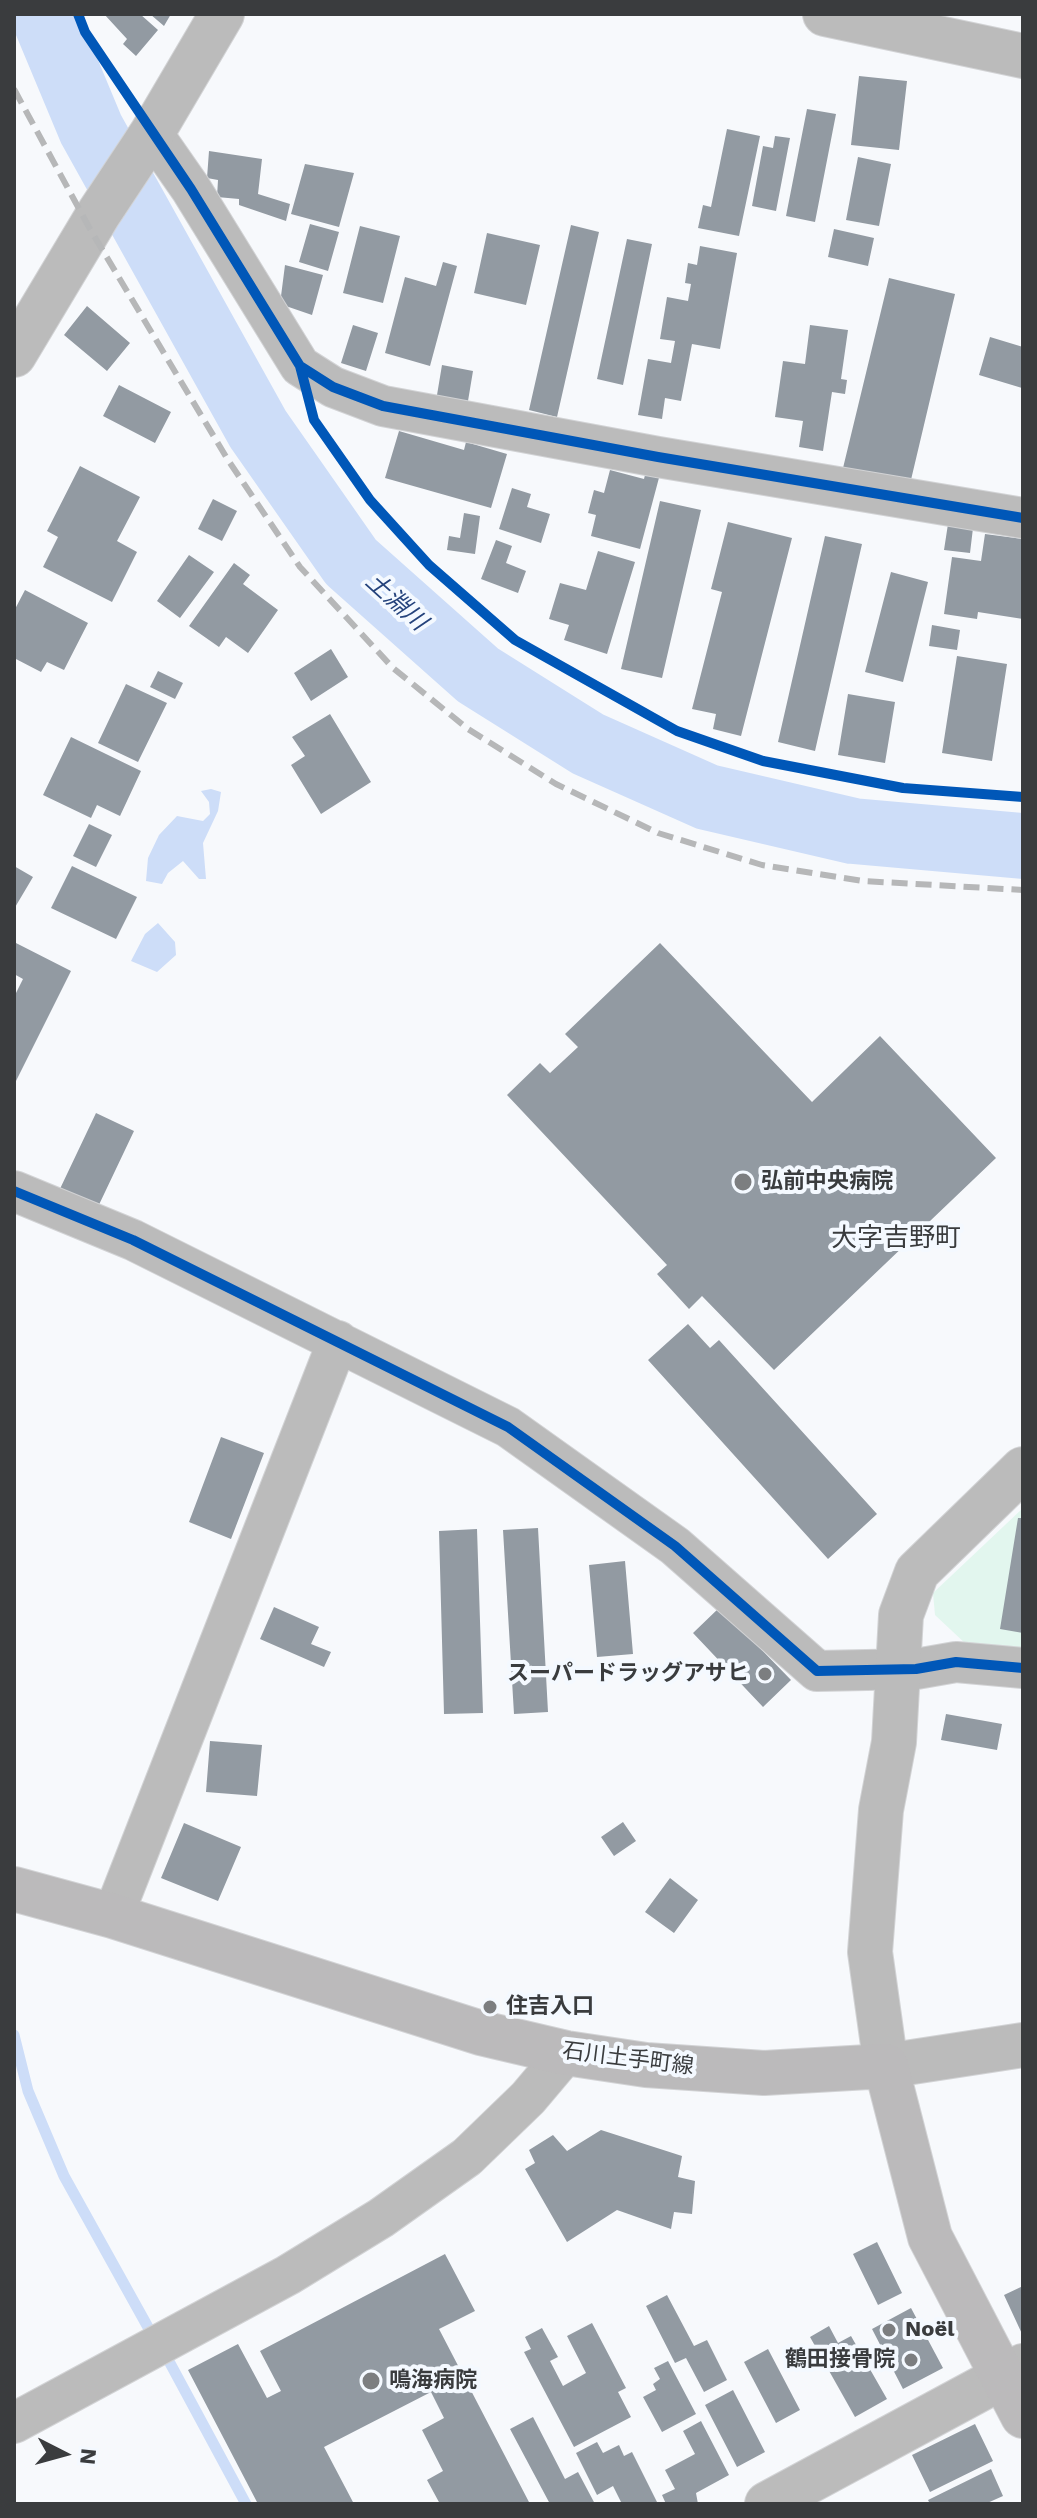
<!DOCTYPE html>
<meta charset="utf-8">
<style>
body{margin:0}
#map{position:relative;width:1037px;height:2518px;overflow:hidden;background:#f7f9fc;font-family:"Work Sans",sans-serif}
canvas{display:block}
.frame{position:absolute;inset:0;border:16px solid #3a3c3e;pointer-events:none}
.north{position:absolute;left:24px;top:2414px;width:80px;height:80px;-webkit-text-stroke:6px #f4f9ff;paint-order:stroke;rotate:96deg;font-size:22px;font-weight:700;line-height:32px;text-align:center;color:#3a3c3e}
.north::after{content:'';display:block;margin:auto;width:28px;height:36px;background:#3a3c3e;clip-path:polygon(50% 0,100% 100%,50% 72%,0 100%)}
</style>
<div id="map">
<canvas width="1037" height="2518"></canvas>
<div class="frame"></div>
<div class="north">N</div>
</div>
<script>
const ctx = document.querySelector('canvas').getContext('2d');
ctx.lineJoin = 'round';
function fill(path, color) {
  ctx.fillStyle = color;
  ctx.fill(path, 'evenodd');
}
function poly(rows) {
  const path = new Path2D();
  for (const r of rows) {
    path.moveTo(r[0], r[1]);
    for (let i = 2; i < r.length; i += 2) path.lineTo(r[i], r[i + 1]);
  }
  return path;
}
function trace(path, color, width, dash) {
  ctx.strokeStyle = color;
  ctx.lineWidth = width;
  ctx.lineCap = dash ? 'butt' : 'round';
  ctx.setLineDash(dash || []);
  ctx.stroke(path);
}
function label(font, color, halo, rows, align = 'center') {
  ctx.font = font + ' "Work Sans","Noto Sans JP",sans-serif';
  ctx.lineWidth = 8;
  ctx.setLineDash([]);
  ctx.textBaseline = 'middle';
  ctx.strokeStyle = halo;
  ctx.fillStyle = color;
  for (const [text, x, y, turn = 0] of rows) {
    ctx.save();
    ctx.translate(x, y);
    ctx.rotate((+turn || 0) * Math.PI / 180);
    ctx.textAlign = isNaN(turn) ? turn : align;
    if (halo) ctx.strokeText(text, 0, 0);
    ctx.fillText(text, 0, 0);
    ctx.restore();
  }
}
fill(poly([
 [1023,1508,1023,1651,968,1646,935,1615,933,1593]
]), '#e2f6ee');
fill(poly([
 [211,789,221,792,218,811,203,843,206,879,199,879,183,861,168,873,162,884,146,881,148,858,159,835,177,816,203,821,210,814,209,802,201,791],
 [158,923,175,942,176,955,157,972,131,961,145,934]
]), '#cdddf8');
trace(poly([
 [14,2035,28,2091,64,2176,154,2338],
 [164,2352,246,2504]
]), '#cdddf8', 11);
trace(poly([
 [43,14,91,129,258,429,351,562,478,675,588,744,707,797,853,831,1023,846]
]), '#cdddf8', 66);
fill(poly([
 [104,14,140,14,158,30,136,56,123,44,127,39],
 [150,14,171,14,164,26],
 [859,76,907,81,899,150,851,145],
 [807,109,836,114,815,222,786,216],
 [727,129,760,136,739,236,698,228,703,205,711,207],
 [775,136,790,138,776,211,752,206,763,146,773,148],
 [209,151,262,159,258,194,290,204,286,221,239,205,239,199,217,197,218,180,207,178],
 [858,157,891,164,879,226,846,220],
 [305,164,354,173,339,227,291,214],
 [310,224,339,232,328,271,299,262],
 [571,225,599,232,557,417,529,410],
 [360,226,400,236,383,303,343,293],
 [834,229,874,238,868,266,828,257],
 [487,233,540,245,526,305,474,293],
 [627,239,652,244,623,385,597,379],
 [700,246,737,253,720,349,692,344,681,401,665,398,662,419,638,415,648,359,671,363,675,341,660,339,667,297,688,301,691,284,685,283,688,263,697,265],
 [443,262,457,266,430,366,385,353,405,277,436,286],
 [285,265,323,275,312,315,280,304],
 [889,278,955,294,910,484,843,468],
 [87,306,130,343,107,371,64,335],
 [353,325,378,333,366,371,341,363],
 [810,325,848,330,841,379,847,380,845,394,832,392,823,451,799,447,803,421,775,417,783,361,805,364],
 [990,337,1023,347,1022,388,979,375],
 [442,365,473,371,467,407,436,401],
 [119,385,171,412,155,443,103,416],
 [399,431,464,450,466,442,507,454,491,508,385,478],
 [80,466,140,497,117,541,137,552,112,602,43,567,58,537,47,531],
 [610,470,644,479,646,471,660,474,640,549,591,536,596,515,588,513,594,490,604,493],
 [512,488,531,494,527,507,550,514,541,543,499,529],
 [213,499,237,511,222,541,198,529],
 [660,501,701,510,662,678,621,669],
 [464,513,480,516,475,554,447,550,449,536,460,538],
 [728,522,792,538,741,736,713,729,716,714,692,709,722,592,711,589],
 [948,524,973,528,970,553,944,550],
 [985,534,1023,539,1023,619,978,612,977,619,944,614,952,557,981,561],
 [825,536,862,544,815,751,778,742],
 [496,540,512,546,506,563,526,571,518,593,481,579],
 [598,551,635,562,607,654,564,640,569,625,549,619,560,583,586,590],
 [189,555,214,572,180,618,157,601],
 [234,563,250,575,243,584,278,610,248,653,226,637,219,647,189,626],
 [891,572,928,582,903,682,865,672],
 [25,590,88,623,64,670,47,662,41,672,14,658,14,611],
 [932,625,960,630,957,650,929,646],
 [331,649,348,677,311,701,294,673],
 [957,656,1007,664,992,761,942,753],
 [158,671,183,683,175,699,150,687],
 [126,684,167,703,138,762,98,743],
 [848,694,895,702,885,763,838,755],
 [330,714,371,782,321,814,291,765,305,756,292,737],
 [71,737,141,771,120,816,97,805,91,818,43,795],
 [89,824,112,835,96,867,73,856],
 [14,866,33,877,14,909],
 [72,866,137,897,116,939,51,908],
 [14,942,71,971,14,1085,14,997,23,979,14,974],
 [660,943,812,1102,880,1036,996,1158,774,1370,702,1296,689,1309,657,1274,667,1265,507,1095,540,1063,550,1073,578,1047,565,1034],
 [96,1113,134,1131,96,1211,58,1193],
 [688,1324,710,1348,719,1340,877,1514,828,1559,648,1360],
 [221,1437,264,1453,231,1539,189,1522],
 [1018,1518,1023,1518,1023,1633,1000,1629],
 [538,1528,548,1712,514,1714,503,1530],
 [477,1529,483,1713,444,1714,439,1531],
 [625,1561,633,1654,597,1657,589,1565],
 [274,1607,319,1627,311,1644,331,1652,324,1667,260,1639],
 [720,1607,791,1680,763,1707,693,1633],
 [946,1714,1002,1724,997,1750,941,1740],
 [210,1741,262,1745,257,1796,206,1792],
 [623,1822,636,1841,614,1856,601,1837],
 [184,1823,241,1847,218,1901,161,1878],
 [670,1878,698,1900,674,1933,645,1912],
 [601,2130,682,2156,678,2177,695,2181,692,2214,674,2212,671,2229,617,2210,567,2242,525,2169,535,2163,529,2150,553,2135,567,2151],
 [877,2242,902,2293,878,2305,853,2254],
 [445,2254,475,2311,439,2329,530,2504,440,2504,427,2480,443,2471,422,2430,444,2418,431,2392,324,2447,354,2504,258,2504,188,2370,238,2344,267,2398,281,2391,260,2351],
 [1023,2286,1023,2336,1004,2295],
 [667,2295,694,2346,707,2340,727,2380,704,2392,686,2358,675,2363,646,2306],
 [911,2308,943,2368,903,2389,872,2329],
 [592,2323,626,2388,618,2392,631,2417,574,2447,524,2352,531,2349,525,2337,542,2328,558,2357,550,2361,563,2386,586,2373,567,2336],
 [829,2326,838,2343,851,2336,887,2399,855,2417,810,2337],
 [768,2349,800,2410,776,2423,744,2362],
 [668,2361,696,2414,662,2432,643,2397,656,2390,653,2384,660,2379,654,2368],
 [733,2390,765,2452,737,2467,705,2405],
 [533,2417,565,2479,578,2472,595,2504,550,2504,510,2429],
 [701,2421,729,2475,696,2493,698,2504,666,2504,662,2495,675,2489,665,2470,695,2454,683,2431],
 [975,2424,993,2461,930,2492,912,2455],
 [597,2442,603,2453,619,2445,624,2456,632,2452,657,2502,622,2504,613,2486,597,2495,576,2453],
 [991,2469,1003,2496,985,2504,930,2504,928,2500]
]), '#929aa2');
const minor = poly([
 [152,133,191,189,300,366,333,387,383,406,658,457,1023,518],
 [14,1191,133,1240,508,1427,675,1546,817,1671,916,1669,956,1662,1023,1668],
 [113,1916,338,1341],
 [14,2423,288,2275,381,2218,467,2157,528,2098,566,2053]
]);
const tertiary = poly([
 [825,14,1023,56],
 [14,355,99,213,152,133,222,14],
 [1023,1469,917,1572,901,1615,894,1742,881,1810,870,1952,886,2066,1023,2045],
 [767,2504,1023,2366]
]);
const secondary = poly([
 [14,1889,113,1916,481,2033,566,2053,646,2065,764,2073,886,2066,930,2237,1023,2416]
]);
trace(minor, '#d2d3d5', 42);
trace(tertiary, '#d2d3d5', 46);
trace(secondary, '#d2d3d5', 46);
trace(poly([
 [78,14,85,32,127,95],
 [314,421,370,500,429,565,515,640,677,731,763,761,903,788,1023,797]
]), '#b7b8b9', 5, [4, 4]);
trace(minor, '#bbb', 40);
trace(tertiary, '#bbb', 44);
trace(secondary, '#bbbabb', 44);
trace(poly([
 [14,89,90,229,171,365,228,460,300,567,393,668,468,729,556,784,658,833,762,865,863,881,1023,890]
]), '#b6b7b8', 6, [16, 8]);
trace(poly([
 [78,14,85,32,191,189,300,366,314,420,370,500,429,565,515,640,677,731,763,761,903,788,1023,797],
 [300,366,333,387,383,406,658,457,1023,518],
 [14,1191,133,1240,508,1427,675,1546,817,1671,916,1669,956,1662,1023,1668]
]), '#0057b8', 10);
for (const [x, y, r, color] of [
 [743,1182,10,"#7c7e80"],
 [765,1674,8,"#7c7e80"],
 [490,2007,8,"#7c7e80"],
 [889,2330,8,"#7c7e80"],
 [911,2360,8,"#7c7e80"],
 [371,2381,10,"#7c7e80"]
]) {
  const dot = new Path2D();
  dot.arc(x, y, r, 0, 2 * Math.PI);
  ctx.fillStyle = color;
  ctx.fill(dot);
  trace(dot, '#f4f9ff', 3);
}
label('bold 22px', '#3a3c3e', '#f4f9ff', [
 ["弘前中央病院",761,1182],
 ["スーパードラッグアサヒ",749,1674,"right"],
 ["住吉入口",506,2007],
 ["Noël",905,2330],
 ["鶴田接骨院",895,2360,"right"],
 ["鳴海病院",389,2381]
], 'left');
label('22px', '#3a3c3e', '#f4f9ff', [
 ["石川土手町線",628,2059,7]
]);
label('italic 24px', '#25437c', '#f4f9ff', [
 ["土淵川",396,602,42]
]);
label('26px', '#3a3c3e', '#f4f9ff', [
 ["大字吉野町",896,1238]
]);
</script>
